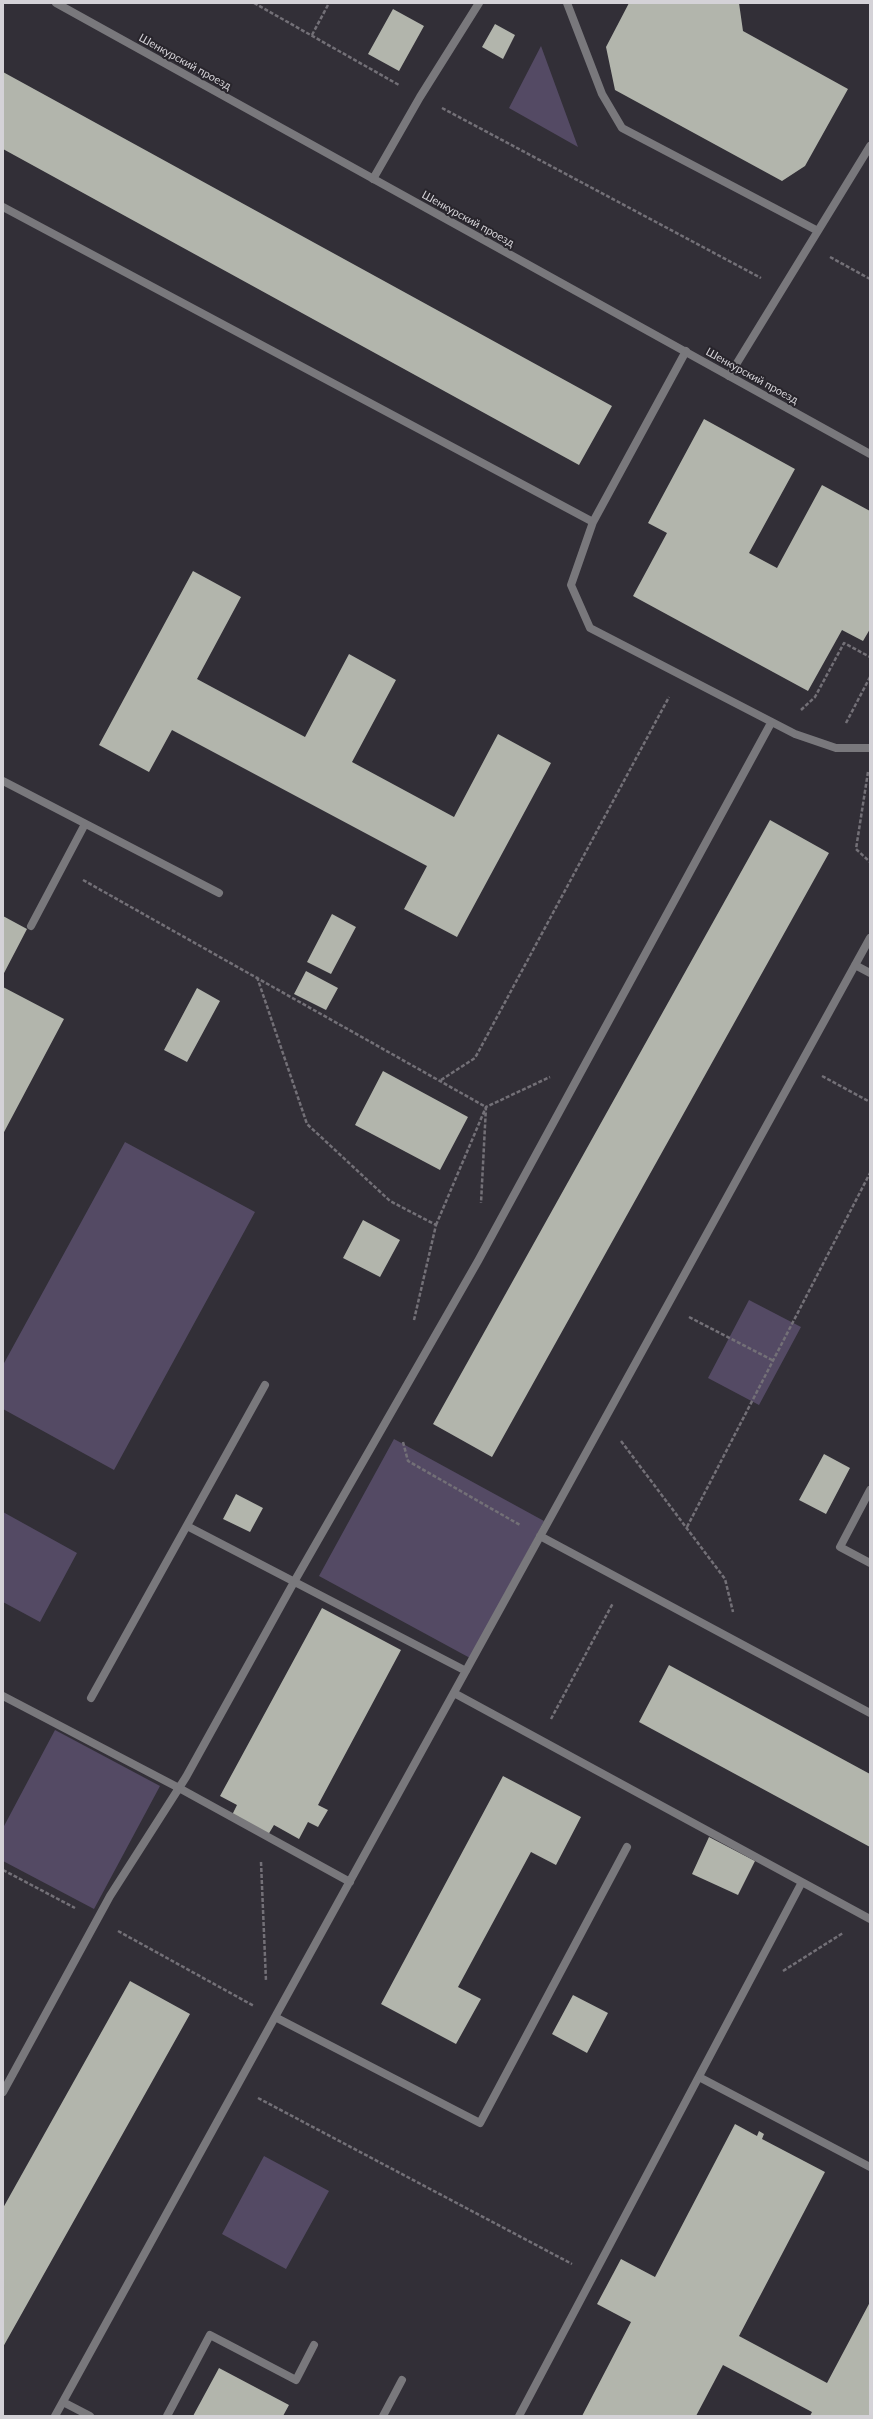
<!DOCTYPE html>
<meta charset="utf-8">
<style>
body{margin:0}
#map{position:relative;width:873px;height:2419px;overflow:hidden;background:#322f37;font-family:Lato,sans-serif}
canvas{display:block}
.frame{position:absolute;inset:0;border:4px solid #d4d2d7;pointer-events:none}
</style>
<div id="map">
<canvas width="873" height="2419"></canvas>
<div class="frame"></div>
</div>
<script>
const ctx = document.querySelector('canvas').getContext('2d');
ctx.lineJoin = 'round';
function fill(path, color) {
  ctx.fillStyle = color;
  ctx.fill(path, 'evenodd');
}
function poly(rows) {
  const path = new Path2D();
  for (const r of rows) {
    path.moveTo(r[0], r[1]);
    for (let i = 2; i < r.length; i += 2) path.lineTo(r[i], r[i + 1]);
  }
  return path;
}
function trace(path, color, width, dash) {
  ctx.strokeStyle = color;
  ctx.lineWidth = width;
  ctx.lineCap = dash ? 'butt' : 'round';
  ctx.setLineDash(dash || []);
  ctx.stroke(path);
}
function label(font, color, halo, rows, align = 'center') {
  ctx.font = font + ' Lato,sans-serif';
  ctx.lineWidth = 4;
  ctx.setLineDash([]);
  ctx.textBaseline = 'middle';
  ctx.strokeStyle = halo;
  ctx.fillStyle = color;
  for (const [text, x, y, turn = 0] of rows) {
    ctx.save();
    ctx.translate(x, y);
    ctx.rotate((+turn || 0) * Math.PI / 180);
    ctx.textAlign = isNaN(turn) ? turn : align;
    if (halo) ctx.strokeText(text, 0, 0);
    ctx.fillText(text, 0, 0);
    ctx.restore();
  }
}
fill(poly([
 [541,46,578,147,509,108],
 [125,1142,255,1212,114,1470,3,1409,3,1365],
 [749,1300,801,1327,759,1405,708,1378],
 [394,1439,544,1521,470,1658,319,1576],
 [3,1512,77,1553,40,1622,3,1602],
 [55,1730,160,1786,94,1909,3,1861,3,1828],
 [264,2156,329,2191,286,2269,222,2234]
]), '#544a64');
fill(poly([
 [629,3,739,3,743,31,848,89,805,166,782,181,615,90,606,47],
 [393,9,424,26,399,71,368,54],
 [495,24,515,35,503,59,482,47],
 [3,72,612,406,579,465,3,149],
 [704,419,795,469,749,553,777,568,822,485,870,511,870,629,863,641,842,630,808,691,633,596,667,533,648,523],
 [193,571,241,597,197,679,305,737,349,654,396,680,352,762,454,817,498,734,551,763,457,937,404,909,427,866,172,730,149,772,99,745],
 [770,820,829,853,492,1457,433,1424],
 [332,914,356,927,331,974,307,962],
 [3,916,27,929,3,975],
 [306,971,338,988,326,1010,294,994],
 [3,987,64,1019,3,1134],
 [197,988,220,1001,187,1062,164,1050],
 [383,1071,468,1117,440,1170,355,1125],
 [363,1220,400,1240,380,1277,343,1258],
 [824,1454,850,1468,826,1514,799,1500],
 [236,1494,263,1508,250,1532,223,1519],
 [322,1608,401,1650,318,1805,328,1810,318,1827,308,1822,299,1839,274,1825,268,1835,232,1815,237,1805,220,1796],
 [669,1665,870,1774,870,1847,639,1722],
 [503,1776,581,1817,556,1865,531,1852,458,1987,481,1999,456,2044,381,2004],
 [709,1837,755,1861,738,1895,692,1874],
 [130,1981,190,2014,3,2347,3,2208],
 [573,1995,608,2013,587,2053,552,2034],
 [735,2124,757,2136,759,2131,764,2134,762,2139,825,2172,739,2336,827,2383,870,2302,870,2416,810,2416,812,2412,723,2365,696,2416,582,2416,631,2322,597,2304,621,2259,655,2277],
 [219,2368,289,2405,283,2416,193,2416]
]), '#b2b5ac');
trace(poly([
 [254,3,399,85],
 [312,35,329,3],
 [442,108,761,278],
 [830,257,870,279],
 [801,710,815,697,844,643,870,657],
 [846,723,870,677],
 [868,772,856,849,870,862],
 [83,880,486,1107,481,1203],
 [257,977,307,1124,390,1201,436,1225,414,1320],
 [822,1076,870,1102],
 [441,1080,475,1058,669,697],
 [436,1225,486,1107,550,1077],
 [689,1317,772,1360],
 [621,1441,725,1579,733,1612],
 [403,1442,408,1461,520,1525],
 [687,1527,870,1173],
 [551,1719,613,1603],
 [261,1862,266,1981],
 [3,1870,75,1908],
 [118,1931,254,2006],
 [783,1971,843,1933],
 [258,2098,572,2264]
]), '#737077', 2.5, [4, 2]);
trace(poly([
 [567,3,602,94,622,128,818,231],
 [373,179,420,97,479,3],
 [3,207,593,522],
 [686,351,593,522,571,585,590,628,795,734,836,748,870,748],
 [729,376,870,146],
 [3,781,219,893],
 [31,926,85,824],
 [855,965,870,973],
 [870,1490,840,1547,870,1563],
 [187,1526,466,1671],
 [540,1536,870,1713],
 [454,1693,870,1919],
 [3,1696,179,1788,350,1882],
 [91,1698,265,1385],
 [275,2017,480,2123,627,1847],
 [699,2077,870,2167],
 [3,2092,110,1896,186,1777,294,1582,478,1261,771,723],
 [63,2402,90,2416],
 [55,2416,870,938],
 [167,2416,210,2335,296,2380,314,2345],
 [383,2416,402,2380],
 [519,2416,802,1882]
]), '#79787c', 8);
trace(poly([
 [56,3,870,454]
]), '#79787c', 8);
label('11px', '#d4d2d7', '#28252c', [
 ["Шенкурский проезд",185,62,29],
 ["Шенкурский проезд",468,219,29],
 ["Шенкурский проезд",752,376,29]
]);
</script>
